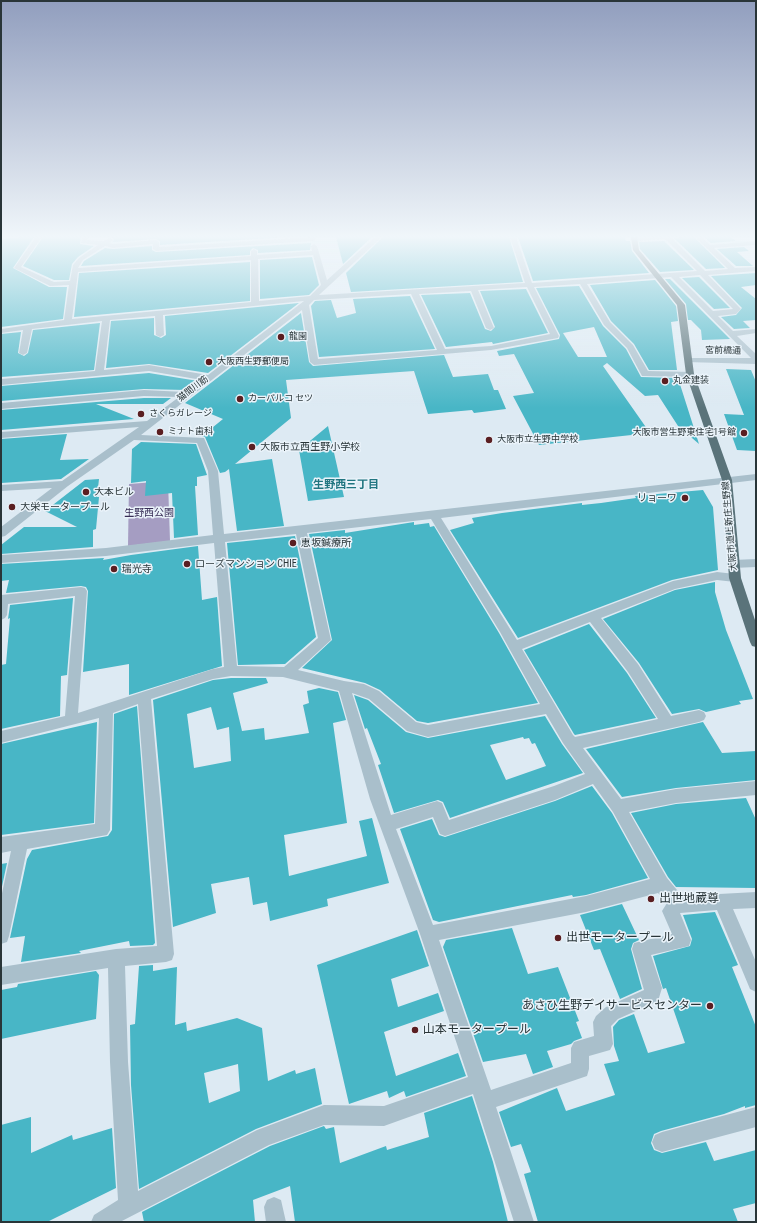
<!DOCTYPE html>
<meta charset="utf-8">
<style>
body{margin:0}
#map{position:relative;width:757px;height:1223px;overflow:hidden;background:#ddeaf3;font-family:"Roboto Condensed",sans-serif}
canvas{display:block}
.frame{position:absolute;inset:0;border:2px solid #293538;pointer-events:none}
</style>
<div id="map">
<canvas width="757" height="1223"></canvas>
<div class="frame"></div>
</div>
<script>
const ctx = document.querySelector('canvas').getContext('2d');
ctx.lineJoin = 'round';
function fill(path, color) {
  ctx.fillStyle = color;
  ctx.fill(path, 'evenodd');
}
function poly(rows) {
  const path = new Path2D();
  for (const r of rows) {
    path.moveTo(r[0], r[1]);
    for (let i = 2; i < r.length; i += 2) path.lineTo(r[i], r[i + 1]);
  }
  return path;
}
function trace(path, color, width, dash) {
  ctx.strokeStyle = color;
  ctx.lineWidth = width;
  ctx.lineCap = dash ? 'butt' : 'round';
  ctx.setLineDash(dash || []);
  ctx.stroke(path);
}
function label(font, color, halo, rows, align = 'center') {
  ctx.font = font + ' "Roboto Condensed","Noto Sans JP",sans-serif';
  ctx.lineWidth = 3;
  ctx.setLineDash([]);
  ctx.textBaseline = 'middle';
  ctx.strokeStyle = halo;
  ctx.fillStyle = color;
  for (const [text, x, y, turn = 0] of rows) {
    ctx.save();
    ctx.translate(x, y);
    ctx.rotate((+turn || 0) * Math.PI / 180);
    ctx.textAlign = isNaN(turn) ? turn : align;
    if (halo) ctx.strokeText(text, 0, 0);
    ctx.fillText(text, 0, 0);
    ctx.restore();
  }
}
fill(poly([
 [168,481,170,541,128,546,129,484]
]), '#a59dc2');
fill(poly([
 [22,237,34,237,13,268,49,287,67,287,63,319,1,327,1,239],
 [43,237,81,237,80,244,94,246,78,257,72,264,69,280,54,280,23,266],
 [112,237,287,237,160,245,160,241,156,239,113,242,114,240],
 [336,237,372,237,343,264],
 [383,237,509,237,523,282,351,292,346,273],
 [518,237,625,237,626,241,630,241,632,251,649,273,533,281],
 [683,237,694,237,725,268,706,269,674,238],
 [704,237,731,237,736,241,711,243],
 [664,241,694,270,660,272,640,249,639,242],
 [311,243,310,250,258,253,258,250,253,248,250,251,250,255,81,266,84,261,105,248,113,249,152,246,152,250,156,252],
 [744,247,749,251,737,252,753,266,736,266,717,249],
 [312,257,319,285,309,295,260,299,260,260],
 [250,262,250,301,74,317,79,273],
 [756,273,756,285,741,287,756,299,756,320,743,321,750,328,734,329,721,317,736,315,742,308,711,276],
 [699,277,730,308,714,309,682,278],
 [665,279,670,279,730,339,702,340,701,330,691,320,688,320,686,304],
 [655,280,676,306,678,321,671,322,677,370,649,370,634,344,611,321,590,285],
 [579,286,603,326,626,349,641,377,678,378,699,444,678,426,658,395,645,396,607,363,603,366,650,433,539,445,513,396,534,393,514,354,499,356,497,351,559,339,560,335,536,288],
 [594,327,607,357,578,357,563,333],
 [526,289,548,333,493,344,492,342,446,347,421,295,470,293,485,329,491,331,495,327,480,291],
 [410,296,435,349,319,357,311,306,315,301,331,300,337,318,356,313,353,299],
 [299,303,208,373,149,364,106,368,111,321,154,318,154,335,161,338,166,335,165,316],
 [301,313,309,362,313,366,444,355,453,377,488,374,494,390,498,390,506,409,474,413,472,410,428,414,414,371,286,380,291,418,235,464,272,459,284,526,237,531,229,469,225,472,220,473,205,437,202,436,223,419,185,403],
 [100,323,94,370,1,377,1,334,21,332,18,353,24,356,28,353,33,330],
 [726,369,751,370,756,382,756,451,737,450,724,414,744,415],
 [149,373,198,381,185,390,144,389,1,401,1,386],
 [144,398,171,398,163,404,96,404,134,419,1,430,1,410],
 [328,426,344,497,308,501,299,450],
 [67,434,60,460,89,459,61,479,1,483,1,439],
 [141,442,196,444,207,475,197,477,197,486,195,486,198,535,174,538,172,493,145,496,146,481,131,483,132,449],
 [99,479,97,497,99,497,96,529,93,530,93,547,1,554,1,545,24,527,77,527,45,511,85,480],
 [703,490,713,507,718,570,672,580,518,638,450,530,474,523,472,518,502,513,582,503,582,505,601,503,636,498,635,496],
 [414,522,414,525,429,523,430,527,434,526,499,633,538,703,428,723,417,721,380,690,365,683,302,668,332,640,309,534,345,530,345,533],
 [295,536,316,637,285,664,238,665,227,543],
 [198,546,202,600,217,597,222,666,129,695,129,664,83,672,88,591,86,587,81,586,6,593,9,580,1,581,1,564,104,558,103,560,131,555],
 [715,582,715,592,726,630,753,699,739,701,741,704,706,712,699,709,672,714,639,663,603,619,675,590],
 [73,598,67,675,61,676,60,716,1,729,1,665,6,664,10,618,8,619,10,605],
 [589,624,627,673,656,718,575,735,574,734,524,650],
 [231,678,266,678,268,683,233,693,242,731,264,728,265,740,309,733,303,705,309,703,307,691,319,688,338,692,346,720,333,723,347,823,284,835,289,876,367,856,359,821,372,818,389,883,327,899,328,906,270,921,267,902,253,905,249,877,211,884,216,913,173,927,153,700,213,680],
 [211,707,217,730,229,727,231,761,194,768,187,714],
 [354,695,368,700,406,732,428,738,545,716,562,744,583,773,450,818,443,802,438,800,394,813,378,765,381,764,367,728,365,729],
 [523,737,524,739,529,738,532,744,535,743,546,766,506,780,490,745],
 [137,706,155,943,153,945,130,946,129,941,79,951,81,953,21,962,25,936,10,938,27,859,32,850,108,836,112,830,114,714],
 [97,722,94,823,1,835,1,744],
 [703,722,722,753,756,751,756,780,676,788,622,797,586,749],
 [592,786,612,813,648,878,586,895,573,897,572,895,439,922,433,920,400,829,432,819,439,835,445,837,555,801],
 [746,798,756,820,756,888,676,887,668,877,631,813,676,804],
 [7,863,1,891,1,864],
 [622,904,639,940,633,943,631,949,642,989,620,999,600,949,594,950,580,915],
 [715,912,738,965,732,967,756,1027,756,1105,745,1108,745,1106,724,1114,661,1131,654,1134,651,1143,654,1150,662,1153,706,1142,714,1161,756,1150,756,1203,733,1209,738,1222,538,1222,524,1174,531,1172,521,1144,511,1147,499,1112,557,1088,566,1111,615,1095,604,1064,619,1061,614,1046,613,1027,619,1020,634,1014,648,1053,685,1043,666,988,663,989,653,956,690,946,692,939,683,915],
 [512,928,528,974,558,967,579,1021,576,1022,582,1038,574,1041,571,1044,547,1051,553,1067,533,1074,526,1054,483,1062,443,947,446,940],
 [417,930,429,966,391,979,398,1007,438,993,444,1011,384,1032,396,1076,458,1053,466,1076,406,1097,404,1091,389,1098,387,1091,349,1104,317,965],
 [153,965,153,971,177,967,175,1025,186,1022,187,1031,237,1018,262,1028,268,1081,295,1070,296,1074,315,1068,322,1104,256,1129,139,1189,131,1085,130,1025,135,1024,139,966],
 [238,1064,240,1091,209,1103,204,1073],
 [96,971,99,975,96,1019,1,1039,1,990,17,987,18,984],
 [472,1096,493,1162,508,1222,295,1222,290,1186,253,1200,255,1222,144,1222,142,1212,270,1146,324,1126,326,1129,334,1127,340,1163,386,1146,387,1150,429,1137,424,1113],
 [31,1117,31,1153,72,1135,73,1140,112,1128,116,1188,47,1222,1,1222,1,1125]
]), '#48b6c6');
fill(poly([
 [36,237,42,237,21,267,54,282,70,281,73,265,79,258,98,245,81,243,83,237,89,237,87,240,104,241,110,238,113,240,110,243,113,244,156,240,159,242,159,247,314,237,316,239,313,241,156,251,153,249,153,244,113,248,105,246,83,260,78,268,251,256,251,251,254,249,257,251,257,255,312,251,311,246,314,244,317,246,327,280,375,237,382,237,319,295,525,283,510,237,516,237,532,283,697,271,665,239,634,241,631,239,633,237,671,237,705,271,728,269,695,237,702,237,710,245,756,241,756,245,714,248,735,268,756,267,756,271,708,275,741,309,736,314,718,316,733,331,756,329,756,333,737,336,756,354,756,364,686,362,686,358,751,358,671,277,587,284,610,322,633,345,648,371,693,372,694,374,690,377,642,376,627,348,604,325,580,284,534,287,559,336,558,338,491,350,314,365,310,362,302,310,141,435,204,438,218,471,224,534,756,474,756,480,441,518,517,640,673,581,717,572,735,574,739,575,741,578,739,581,735,582,717,580,675,589,601,618,638,664,671,716,699,710,704,712,706,716,704,720,699,722,583,748,621,799,676,789,756,781,756,795,676,803,629,812,667,878,682,896,756,892,756,908,733,909,756,962,756,992,750,989,717,910,680,913,691,940,689,946,651,955,662,988,658,1001,618,1019,611,1026,613,1044,610,1050,589,1056,589,1069,587,1076,496,1107,534,1222,514,1222,473,1094,384,1126,324,1125,269,1145,120,1222,91,1222,94,1215,118,1200,110,1062,108,968,1,985,1,967,116,949,157,946,138,704,113,713,110,830,107,835,27,849,9,936,7,942,1,944,1,898,11,851,1,853,1,837,95,824,99,718,1,743,1,731,65,716,75,596,8,604,7,615,5,618,1,620,1,595,81,587,85,588,87,591,78,713,213,669,224,667,214,543,106,556,1,563,1,555,106,548,213,535,208,471,197,443,134,440,68,486,5,536,1,537,1,527,52,488,1,491,1,485,62,481,139,427,1,438,1,432,147,421,179,397,144,396,1,409,1,403,144,390,185,392,202,380,149,371,1,385,1,379,95,371,102,321,32,329,27,353,23,355,19,353,23,330,1,333,1,329,64,320,69,285,50,286,14,268,36,237],
 [313,255,321,285,310,296,259,301,258,259,313,255],
 [251,260,251,302,72,319,78,272,251,260],
 [700,275,733,309,713,311,679,277,700,275],
 [527,287,550,334,491,346,445,349,419,294,471,291,486,328,490,330,494,328,478,290,527,287],
 [411,294,437,350,318,359,309,305,314,300,411,294],
 [304,301,208,375,149,365,104,370,110,320,155,316,156,335,160,337,164,335,163,315,304,301],
 [431,519,500,632,540,704,428,725,416,722,379,691,364,684,344,681,298,670,331,640,307,533,431,519],
 [296,534,318,638,284,667,237,666,225,542,296,534],
 [590,622,628,672,658,719,575,737,573,735,522,649,590,622],
 [231,676,283,677,339,691,370,799,420,934,468,1077,384,1106,324,1105,257,1130,138,1191,128,1062,125,966,166,962,172,960,174,954,151,699,213,679,231,676],
 [352,693,369,699,407,731,428,737,546,714,563,743,585,774,554,786,449,820,442,803,437,801,391,815,352,693],
 [593,784,613,812,650,879,586,896,433,925,396,829,433,817,440,834,445,836,555,800,593,784],
 [658,893,667,903,662,911,672,934,634,943,632,949,644,990,606,1007,596,1016,593,1022,594,1036,574,1042,571,1048,571,1063,491,1090,439,940,586,912,658,893],
 [756,559,756,567,733,568,727,564,733,560,756,559],
 [756,1107,756,1127,662,1152,655,1149,652,1142,655,1135,662,1132,756,1107],
 [274,1197,281,1200,286,1222,266,1222,264,1207,267,1200,274,1197]
]), '#a9bfcb');
fill(poly([
 [631,237,637,237,639,250,685,305,694,374,732,480,741,578,756,623,756,647,752,646,750,642,729,578,722,480,686,374,677,305,633,250,631,237]
]), '#5a737a');
const sky = ctx.createLinearGradient(0, 0, 0, 408);
sky.addColorStop(0, '#919ebe');
sky.addColorStop(0.58, '#f0f6fa');
sky.addColorStop(1, '#f0f6fa00');
ctx.fillStyle = sky;
ctx.fillRect(0, 0, 757, 408);
for (const [x, y, r, color] of [
 [281,337,4,"#5a1e21"],
 [209,362,4,"#5a1e21"],
 [665,381,4,"#5a1e21"],
 [240,399,4,"#5a1e21"],
 [141,414,4,"#5a1e21"],
 [160,432,4,"#5a1e21"],
 [744,433,4,"#5a1e21"],
 [489,440,4,"#5a1e21"],
 [252,447,4,"#5a1e21"],
 [86,492,4,"#5a1e21"],
 [685,498,4,"#5a1e21"],
 [12,507,4,"#5a1e21"],
 [293,543,4,"#5a1e21"],
 [187,564,4,"#5a1e21"],
 [114,569,4,"#5a1e21"],
 [651,899,4,"#5a1e21"],
 [558,938,4,"#5a1e21"],
 [710,1006,4,"#5a1e21"],
 [415,1030,4,"#5a1e21"]
]) {
  const dot = new Path2D();
  dot.arc(x, y, r, 0, 2 * Math.PI);
  ctx.fillStyle = color;
  ctx.fill(dot);
  trace(dot, '#eaf3fa', 1.5);
}
label('9px', '#293538', '#eaf3fa', [
 ["龍園",289,337],
 ["大阪西生野郵便局",217,362],
 ["丸金建装",673,381],
 ["カーパルコ セツ",248,399],
 ["さくらガレージ",149,414],
 ["ミナト歯科",168,432],
 ["大阪市営生野東住宅1号館",736,433,"right"],
 ["大阪市立生野中学校",497,440]
], 'left');
label('9px', '#293538', '#eaf3fa', [
 ["宮前橋通",723,351,1],
 ["猫間川筋",193,389,-37],
 ["大阪市道上新庄生野線",730,526,-95]
]);
label('10px', '#293538', '#eaf3fa', [
 ["大阪市立西生野小学校",260,447],
 ["大本ビル",94,492],
 ["リョーワ",677,498,"right"],
 ["大栄モータープール",20,507],
 ["恵坂鍼療所",301,543],
 ["ローズマンション CHIE",195,564],
 ["瑞光寺",122,569]
], 'left');
label('10px', '#372d56', '#eaf3fa', [
 ["生野西公園",149,513]
]);
label('bold 11px', '#217681', '#eaf3fa', [
 ["生野西三丁目",346,485]
]);
label('12px', '#293538', '#eaf3fa', [
 ["出世地蔵尊",659,899],
 ["出世モータープール",566,938],
 ["あさひ生野デイサービスセンター",702,1006,"right"],
 ["山本モータープール",423,1030]
], 'left');
</script>
